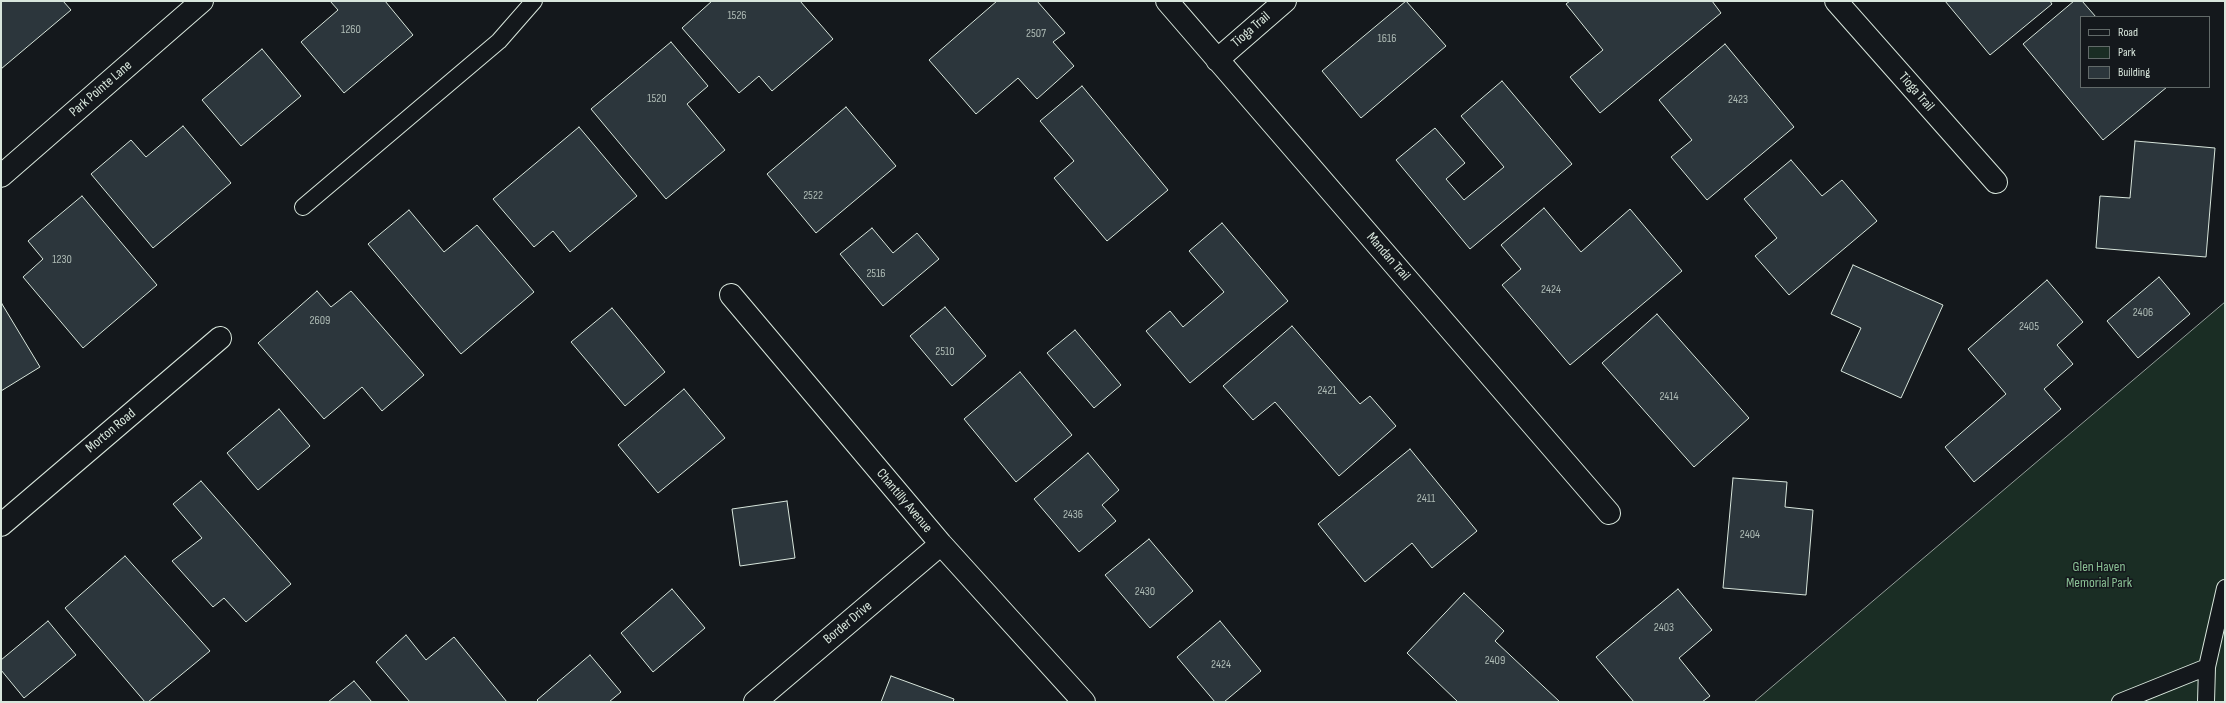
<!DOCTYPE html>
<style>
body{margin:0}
#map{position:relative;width:2226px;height:703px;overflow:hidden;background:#14181c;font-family:"Sofia Sans Condensed",sans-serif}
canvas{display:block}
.frame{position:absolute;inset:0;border:2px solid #d8e6dc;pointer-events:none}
.legend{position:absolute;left:2080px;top:16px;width:130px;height:72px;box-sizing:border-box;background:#14181c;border:1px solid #626a69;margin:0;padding:5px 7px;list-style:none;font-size:12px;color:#d8e6dc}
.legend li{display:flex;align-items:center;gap:8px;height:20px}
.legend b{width:20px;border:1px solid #626a69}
</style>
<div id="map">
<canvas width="2226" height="703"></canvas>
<div class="frame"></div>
<ul class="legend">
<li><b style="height:5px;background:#14181c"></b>Road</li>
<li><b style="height:11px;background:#1a2d24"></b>Park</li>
<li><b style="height:11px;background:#2c363c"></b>Building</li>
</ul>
</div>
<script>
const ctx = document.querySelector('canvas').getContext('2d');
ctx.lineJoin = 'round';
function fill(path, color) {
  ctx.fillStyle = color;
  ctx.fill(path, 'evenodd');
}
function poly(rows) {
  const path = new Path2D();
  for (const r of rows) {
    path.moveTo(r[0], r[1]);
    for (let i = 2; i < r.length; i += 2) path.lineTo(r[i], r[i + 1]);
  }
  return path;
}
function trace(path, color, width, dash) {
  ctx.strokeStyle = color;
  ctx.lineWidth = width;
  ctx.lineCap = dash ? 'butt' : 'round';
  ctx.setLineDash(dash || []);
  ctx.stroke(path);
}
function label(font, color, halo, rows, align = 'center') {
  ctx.font = font + ' "Sofia Sans Condensed",sans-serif';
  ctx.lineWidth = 3;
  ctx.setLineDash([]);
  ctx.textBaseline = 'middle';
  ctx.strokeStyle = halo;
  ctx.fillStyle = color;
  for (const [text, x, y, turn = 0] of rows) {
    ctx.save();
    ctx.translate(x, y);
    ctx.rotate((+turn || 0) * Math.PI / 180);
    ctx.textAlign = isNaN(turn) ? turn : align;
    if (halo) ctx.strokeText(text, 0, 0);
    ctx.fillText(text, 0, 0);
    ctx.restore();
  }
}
const green = poly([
 [2225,302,2225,702,1754,702,2225,302]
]);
fill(green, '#1a2d24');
trace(green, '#939e99', 1);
const building = poly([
 [1,1,63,1,71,10,1,69,1,1],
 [330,1,385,1,413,35,344,93,301,42,338,10,330,1],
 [712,1,800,1,833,39,772,91,759,76,739,93,682,28,712,1],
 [997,1,1037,1,1065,33,1053,42,1074,66,1037,99,1018,78,976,114,929,60,997,1],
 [1406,1,1446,46,1361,118,1322,71,1406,1],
 [1570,1,1712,1,1721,13,1600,113,1570,77,1603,50,1566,4,1570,1],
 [1945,1,2050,1,2052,4,1990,55,1945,1],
 [2074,1,2082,1,2096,17,2081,17,2081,87,2167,87,2103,140,2023,44,2074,1],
 [671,42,708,86,687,104,725,150,666,199,591,109,671,42],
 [1725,44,1794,127,1707,200,1671,157,1692,140,1659,100,1725,44],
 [262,49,301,96,241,146,202,100,262,49],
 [1502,81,1572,164,1470,249,1396,160,1435,128,1465,163,1446,179,1464,200,1504,167,1461,116,1502,81],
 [1082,86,1168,190,1107,241,1054,178,1074,161,1040,121,1082,86],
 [846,107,896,166,816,233,767,174,846,107],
 [183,126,231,183,153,248,91,174,131,140,146,157,183,126],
 [579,127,637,196,570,252,553,231,534,247,493,199,579,127],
 [2135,141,2215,148,2206,257,2096,248,2100,196,2130,198,2135,141],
 [1791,160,1822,196,1842,180,1877,221,1789,295,1755,256,1777,238,1744,199,1791,160],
 [82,196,157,285,83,348,23,277,43,259,28,241,82,196],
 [1544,208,1581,252,1630,209,1682,271,1570,365,1502,285,1521,269,1501,245,1544,208],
 [409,210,444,252,477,225,534,292,461,354,368,244,409,210],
 [1222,223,1288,301,1190,383,1146,331,1170,311,1183,327,1224,292,1189,251,1222,223],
 [872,228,893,253,917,233,939,259,883,306,840,254,872,228],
 [1853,265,1943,305,1901,398,1841,371,1861,328,1831,314,1853,265],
 [2159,277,2190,314,2138,358,2107,321,2159,277],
 [2047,280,2083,322,2057,345,2073,364,2044,389,2061,409,1974,482,1945,447,2006,394,1968,349,2047,280],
 [317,291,331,307,351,291,424,375,382,411,362,387,324,419,258,343,317,291],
 [2,304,40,367,1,391,1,305,2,304],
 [945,307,986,356,952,386,910,336,945,307],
 [612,308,665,372,625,406,571,342,612,308],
 [1657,314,1749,418,1694,467,1602,363,1657,314],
 [1292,326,1360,404,1370,396,1396,426,1339,476,1275,402,1253,420,1223,386,1292,326],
 [1075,330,1121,385,1094,408,1047,353,1075,330],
 [1020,372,1072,435,1016,482,964,419,1020,372],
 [684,389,725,438,658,493,618,445,684,389],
 [279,409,310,446,258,490,227,453,279,409],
 [1410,449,1477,531,1432,568,1412,543,1365,582,1318,524,1410,449],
 [1088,453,1119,490,1102,505,1116,521,1079,552,1034,499,1088,453],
 [1733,478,1787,482,1785,507,1813,510,1806,595,1723,588,1733,478],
 [201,481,291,584,246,622,224,598,213,607,172,561,202,538,173,504,201,481],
 [787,501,795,558,740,566,732,509,787,501],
 [1149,539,1193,591,1150,628,1105,575,1149,539],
 [125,556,210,651,148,702,145,702,65,608,125,556],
 [672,589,705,628,653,672,621,633,672,589],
 [1678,589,1712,630,1679,658,1710,696,1702,702,1634,702,1596,657,1678,589],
 [1464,593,1504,631,1495,641,1560,702,1458,702,1407,653,1464,593],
 [48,621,76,655,24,698,1,670,1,660,48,621],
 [1220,621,1261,671,1224,702,1215,702,1177,657,1220,621],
 [406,635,426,660,454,637,507,702,410,702,376,662,406,635],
 [590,655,621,692,609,702,539,702,537,700,590,655],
 [891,676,954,699,953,702,881,702,891,676],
 [354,681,372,702,328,702,354,681]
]);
fill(building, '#2c363c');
trace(building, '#d8e6dc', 1);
const service = poly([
 [303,207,499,41,534,1],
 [2120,702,2207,667,2225,588],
 [2206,702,2207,667]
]);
const minor = poly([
 [1167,1,1609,513],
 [1836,1,1996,182],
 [1217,60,1285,1],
 [1,176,202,1],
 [731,295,941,544,1084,702],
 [1,525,220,338],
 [755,702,941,544]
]);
trace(service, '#d8e6dc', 18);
trace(minor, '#d8e6dc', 24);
trace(service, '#14181c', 16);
trace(minor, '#14181c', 22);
label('12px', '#adbab4', null, [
 ["1526",737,16],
 ["1260",351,30],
 ["2507",1036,34],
 ["1616",1387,39],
 ["1520",657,99],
 ["2423",1738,100],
 ["2522",813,196],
 ["1230",62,260],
 ["2516",876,274],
 ["2424",1551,290],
 ["2406",2143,313],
 ["2609",320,321],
 ["2405",2029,327],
 ["2510",945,352],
 ["2421",1327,391],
 ["2414",1669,397],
 ["2411",1426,499],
 ["2436",1073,515],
 ["2404",1750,535],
 ["2430",1145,592],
 ["2403",1664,628],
 ["2409",1495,661],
 ["2424",1221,665]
]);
label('14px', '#d8e6dc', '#14181c', [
 ["Tioga Trail",1251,30,-41],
 ["Park Pointe Lane",101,89,-41],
 ["Tioga Trail",1916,92,49],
 ["Mandan Trail",1388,257,49],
 ["Morton Road",111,431,-40],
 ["Chantilly Avenue",904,501,50],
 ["Border Drive",848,623,-40]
]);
label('14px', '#8ac095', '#14181c', [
 ["Glen Haven",2099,567],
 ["Memorial Park",2099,583]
]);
</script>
